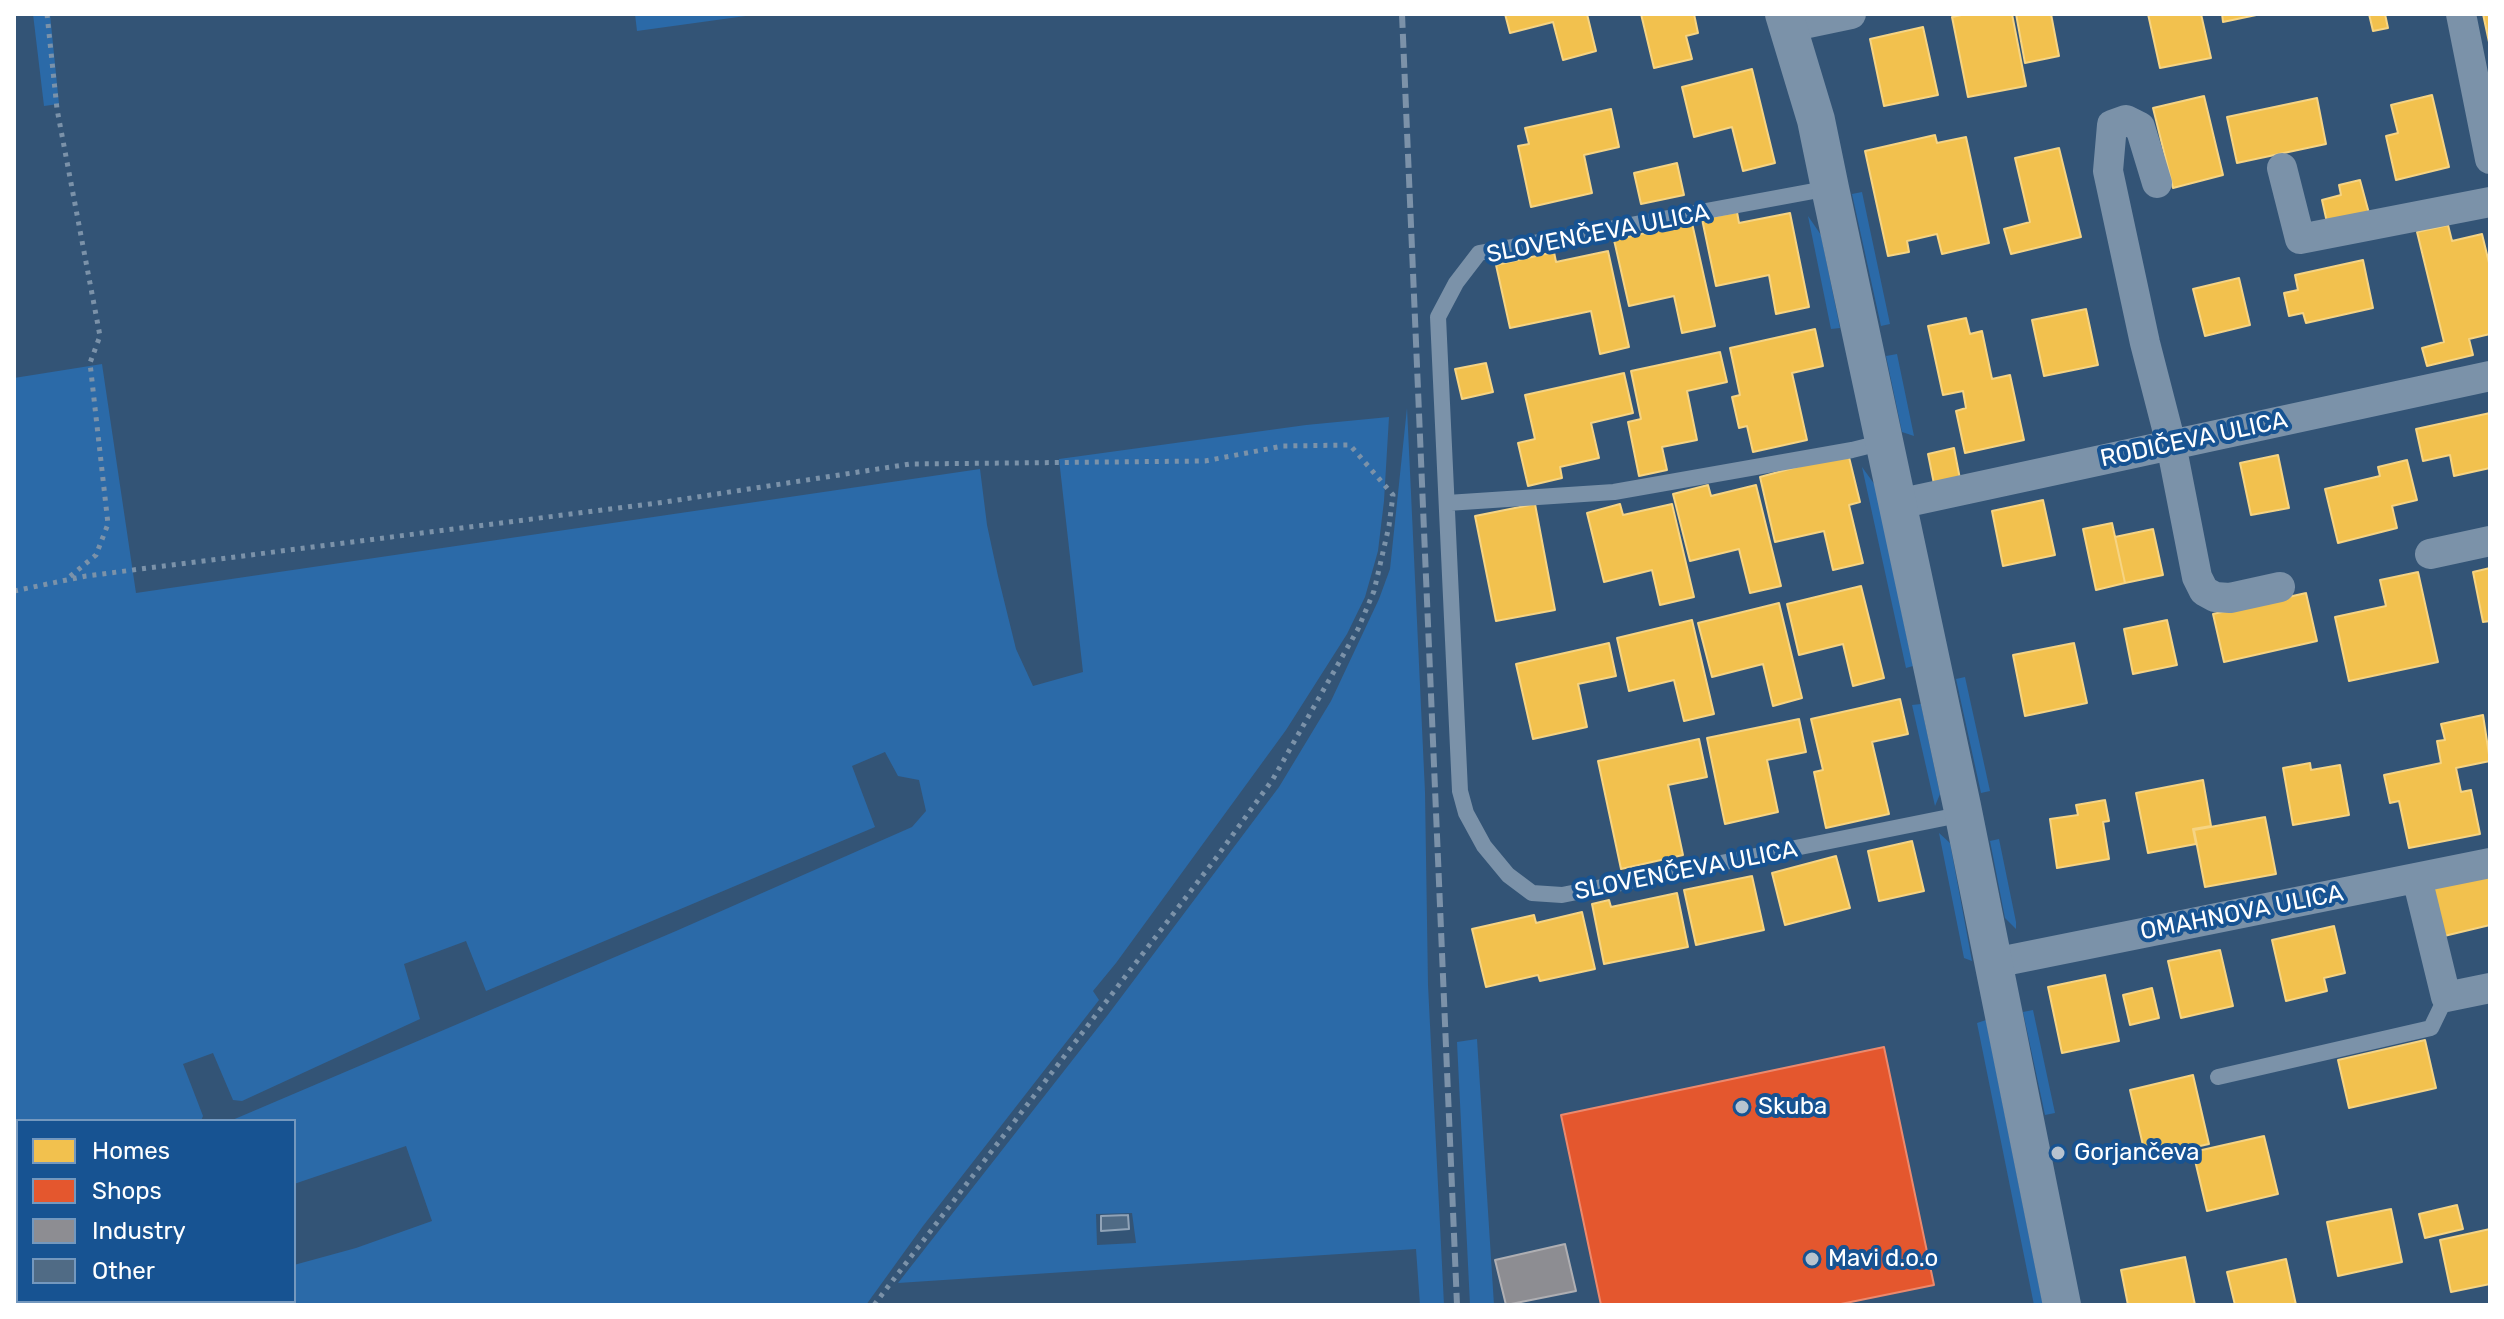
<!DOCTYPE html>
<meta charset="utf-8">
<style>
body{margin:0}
#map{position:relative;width:2504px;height:1319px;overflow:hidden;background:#335476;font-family:Rubik,sans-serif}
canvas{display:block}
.frame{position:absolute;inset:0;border:16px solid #fff;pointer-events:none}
.legend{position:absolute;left:16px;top:1119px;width:280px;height:184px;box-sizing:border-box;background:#175392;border:2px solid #7498be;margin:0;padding:10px 14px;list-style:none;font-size:24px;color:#fff}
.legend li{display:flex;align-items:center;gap:16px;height:40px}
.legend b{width:40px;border:2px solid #7498be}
</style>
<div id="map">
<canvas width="2504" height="1319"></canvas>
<div class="frame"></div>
<ul class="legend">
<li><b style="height:22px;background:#f2c14e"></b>Homes</li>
<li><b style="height:22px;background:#e4572e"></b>Shops</li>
<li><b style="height:22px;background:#8d8d92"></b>Industry</li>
<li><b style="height:22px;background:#506b85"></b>Other</li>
</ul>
</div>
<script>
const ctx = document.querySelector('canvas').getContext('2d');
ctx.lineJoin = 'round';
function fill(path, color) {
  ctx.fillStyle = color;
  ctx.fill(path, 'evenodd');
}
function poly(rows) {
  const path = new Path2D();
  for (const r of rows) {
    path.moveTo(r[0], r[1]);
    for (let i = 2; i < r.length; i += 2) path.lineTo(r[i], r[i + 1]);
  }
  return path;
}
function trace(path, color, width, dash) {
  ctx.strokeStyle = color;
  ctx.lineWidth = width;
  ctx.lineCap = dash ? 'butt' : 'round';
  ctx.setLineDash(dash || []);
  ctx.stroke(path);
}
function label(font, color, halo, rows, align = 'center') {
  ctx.font = font + ' Rubik,sans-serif';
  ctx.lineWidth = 8;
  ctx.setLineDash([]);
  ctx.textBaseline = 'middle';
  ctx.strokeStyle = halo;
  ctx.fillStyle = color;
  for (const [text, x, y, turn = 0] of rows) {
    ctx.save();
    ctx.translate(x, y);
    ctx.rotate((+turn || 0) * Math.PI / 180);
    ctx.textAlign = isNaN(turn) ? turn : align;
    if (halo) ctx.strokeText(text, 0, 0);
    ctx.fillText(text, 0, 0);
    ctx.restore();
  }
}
fill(poly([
 [33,14,50,14,59,104,44,106],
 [635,14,760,14,637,31],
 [1862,192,1890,324,1881,326,1852,194],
 [1808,216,1821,235,1840,328,1831,329],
 [1897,354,1914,436,1902,432,1886,356],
 [102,364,136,593,980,469,987,525,998,576,1016,649,1033,686,1083,672,1059,459,1306,425,1389,417,1384,501,1378,551,1365,597,1347,634,1286,730,1116,963,1093,991,1099,1000,923,1226,866,1305,14,1305,14,1247,18,1245,18,1301,294,1301,294,1265,356,1248,432,1221,406,1146,294,1184,294,1121,230,1121,676,931,912,827,926,811,919,780,898,776,885,752,852,766,875,827,486,991,466,941,404,964,420,1019,242,1101,233,1100,213,1053,183,1064,203,1116,201,1121,18,1121,18,1229,14,1231,14,378],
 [1407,408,1425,792,1428,985,1444,1305,1420,1305,1416,1249,898,1283,1107,1016,1279,787,1331,701,1379,599,1390,569],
 [1132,1213,1136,1243,1097,1245,1096,1214],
 [1862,467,1875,485,1913,666,1906,668],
 [1965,677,1990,791,1981,793,1956,679],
 [1921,704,1940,794,1935,806,1912,705],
 [1939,833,1950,843,1972,961,1964,958],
 [1999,839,2016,922,2016,929,2005,918,1990,841],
 [2033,1010,2055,1113,2045,1115,2023,1012],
 [1986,1020,2043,1305,2034,1305,1977,1023],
 [1477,1039,1494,1305,1470,1305,1457,1042]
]), '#2b6aa8');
const homes = poly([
 [1505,14,1587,14,1596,51,1563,60,1553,22,1510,33,1505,14],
 [1641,14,1694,14,1698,33,1686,36,1692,59,1654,68,1641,14],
 [1966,14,2012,14,2026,86,1968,97,1952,17,1966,14],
 [2016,14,2051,14,2059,56,2025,63,2016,14],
 [2148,14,2201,14,2211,58,2160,68,2148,14],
 [2222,14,2261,14,2223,22,2222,14],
 [2369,14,2385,14,2388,28,2373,31,2369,14],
 [2483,14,2490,14,2490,42,2489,42,2483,14],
 [1923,27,1938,95,1884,106,1870,39,1923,27],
 [1752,69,1775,163,1743,171,1732,127,1694,137,1682,87,1752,69],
 [2432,95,2449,167,2396,180,2386,136,2398,133,2391,105,2432,95],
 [2204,96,2223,175,2173,188,2153,108,2204,96],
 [2317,98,2326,144,2237,163,2227,117,2317,98],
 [1611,109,1619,147,1584,155,1592,193,1531,207,1518,146,1529,144,1525,128,1611,109],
 [1935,135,1937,143,1966,137,1989,243,1942,254,1937,234,1907,241,1909,252,1888,256,1865,151,1935,135],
 [2059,148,2081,237,2011,254,2004,229,2030,222,2015,158,2059,148],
 [1677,163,1684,195,1641,204,1634,173,1677,163],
 [2360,180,2370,217,2328,227,2322,200,2341,195,2339,185,2360,180],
 [1737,212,1739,223,1790,213,1809,307,1776,314,1769,275,1716,286,1702,219,1737,212],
 [1692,223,1715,326,1682,333,1674,296,1629,306,1614,240,1692,223],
 [2448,225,2452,241,2482,234,2490,267,2490,334,2469,339,2473,355,2427,366,2422,348,2444,342,2417,232,2448,225],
 [1608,251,1629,347,1600,354,1591,311,1510,328,1496,265,1554,252,1556,262,1608,251],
 [2363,260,2373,308,2306,323,2303,313,2289,316,2284,293,2298,290,2295,275,2363,260],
 [2239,278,2250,325,2205,336,2193,289,2239,278],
 [2086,309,2098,365,2044,376,2032,320,2086,309],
 [1966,318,1970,334,1982,331,1992,379,2010,375,2024,440,1965,453,1956,411,1966,408,1963,391,1943,395,1928,326,1966,318],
 [1815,329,1823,366,1792,373,1807,440,1753,452,1747,426,1739,428,1732,397,1740,395,1730,348,1815,329],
 [1720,352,1727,382,1687,391,1697,440,1662,447,1667,470,1639,476,1628,422,1641,419,1631,371,1720,352],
 [1486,363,1493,392,1462,399,1455,369,1486,363],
 [1624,373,1633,413,1591,423,1599,458,1560,467,1562,478,1528,486,1518,443,1535,439,1525,395,1624,373],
 [2490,413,2490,468,2454,476,2450,455,2423,461,2416,429,2490,413],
 [1954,448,1960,479,1934,484,1928,454,1954,448],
 [1848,453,1860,502,1849,505,1863,563,1833,570,1824,531,1775,542,1760,477,1848,453],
 [2278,455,2289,508,2251,515,2240,463,2278,455],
 [2407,460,2417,500,2392,506,2397,528,2338,543,2325,489,2380,476,2378,467,2407,460],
 [1708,485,1711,496,1756,485,1781,586,1750,593,1739,549,1690,561,1673,494,1708,485],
 [2043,500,2055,555,2003,566,1992,511,2043,500],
 [1535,504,1555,610,1496,621,1475,516,1535,504],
 [1620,504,1623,515,1672,504,1694,597,1660,605,1652,570,1604,582,1587,513,1620,504],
 [2112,523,2125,583,2096,590,2083,529,2112,523],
 [2153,529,2163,575,2125,583,2115,537,2153,529],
 [2490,568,2490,621,2483,622,2473,572,2490,568],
 [2418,572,2438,662,2349,681,2335,617,2386,606,2380,580,2418,572],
 [1861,586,1884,678,1853,686,1843,644,1799,655,1787,604,1861,586],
 [2306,593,2317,641,2224,662,2213,614,2306,593],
 [1779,603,1802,698,1773,706,1763,664,1712,677,1698,623,1779,603],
 [1692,620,1714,714,1684,721,1674,680,1629,691,1617,638,1692,620],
 [2167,620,2177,665,2133,674,2124,629,2167,620],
 [1609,643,1616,676,1578,684,1587,727,1533,739,1516,664,1609,643],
 [2074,643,2087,703,2025,716,2013,655,2074,643],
 [1900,699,1908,734,1872,742,1889,814,1826,828,1814,772,1823,770,1811,719,1900,699],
 [2483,715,2490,761,2456,768,2461,792,2471,790,2480,834,2409,848,2399,801,2390,803,2384,775,2441,763,2437,741,2445,740,2441,724,2483,715],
 [1799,719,1806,752,1767,760,1778,812,1725,824,1707,738,1799,719],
 [1699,739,1707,777,1668,785,1683,855,1621,869,1598,761,1699,739],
 [2310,763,2311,770,2340,765,2349,815,2293,825,2283,768,2310,763],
 [2203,780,2211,826,2193,829,2196,844,2148,853,2136,793,2203,780],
 [2105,800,2109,821,2103,822,2109,859,2057,868,2050,819,2078,815,2076,805,2105,800],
 [2265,817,2276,874,2205,887,2194,830,2265,817],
 [1912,841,1924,891,1879,901,1868,851,1912,841],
 [1836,856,1850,908,1785,925,1772,873,1836,856],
 [2490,875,2490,925,2440,937,2430,889,2490,875],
 [1752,876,1764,930,1696,945,1684,890,1752,876],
 [1677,893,1688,947,1604,964,1592,904,1609,900,1611,907,1677,893],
 [1582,912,1595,969,1540,981,1538,975,1486,987,1472,929,1534,915,1536,923,1582,912],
 [2334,926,2345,973,2324,978,2327,991,2286,1001,2272,940,2334,926],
 [2220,950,2233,1006,2181,1018,2168,961,2220,950],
 [2105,975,2119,1041,2062,1053,2048,987,2105,975],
 [2152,988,2159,1018,2130,1025,2123,995,2152,988],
 [2425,1040,2436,1088,2349,1108,2338,1060,2425,1040],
 [2193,1075,2209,1144,2146,1158,2130,1090,2193,1075],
 [2264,1136,2278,1194,2207,1211,2193,1152,2264,1136],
 [2457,1205,2463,1229,2425,1238,2419,1214,2457,1205],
 [2391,1209,2402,1262,2338,1276,2327,1222,2391,1209],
 [2490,1229,2490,1284,2451,1292,2440,1240,2490,1229],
 [2185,1257,2195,1305,2128,1305,2121,1270,2185,1257],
 [2286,1259,2296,1305,2235,1305,2227,1272,2286,1259]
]);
fill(homes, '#f2c14e');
trace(homes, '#f6d483', 2);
const shops = poly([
 [1884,1047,1934,1285,1836,1305,1601,1305,1561,1115,1884,1047]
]);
fill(shops, '#e4572e');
trace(shops, '#ec896d', 2);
const industry = poly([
 [1565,1244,1576,1291,1506,1305,1495,1260,1565,1244]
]);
fill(industry, '#8d8d92');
trace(industry, '#afafb3', 2);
const building = poly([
 [1128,1215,1129,1229,1101,1231,1101,1216,1128,1215]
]);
fill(building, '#506b85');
trace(building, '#90a3b7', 2);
trace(poly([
 [47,14,57,109,100,336,90,363,108,524,96,555,68,578],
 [14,591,86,576,665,502,910,464,1205,461,1283,446,1350,445,1393,495,1389,526,1374,591,1358,629,1273,779,1216,858,874,1305]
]), '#7b92a9', 5, [4, 6]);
trace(poly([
 [1830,188,1479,253,1456,283,1438,317,1460,791,1466,813,1484,846,1508,875,1532,893,1562,895,1964,814],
 [1447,503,1614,492,1852,450,1884,442],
 [2218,1077,2431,1028,2446,997]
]), '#7b92a9', 16);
trace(poly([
 [2461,14,2490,159],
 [1789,27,1851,14],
 [2282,168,2300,239,2490,202],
 [2157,183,2140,127,2126,120,2112,125,2108,171,2145,343,2171,444,2197,577,2204,591,2215,597,2230,598,2280,587],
 [1898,504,2490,376],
 [2430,554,2490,541],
 [2417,878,2446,997,2490,988],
 [1994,963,2490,863]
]), '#7b92a9', 30);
trace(poly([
 [1784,14,1816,120,1830,188,1962,806,2062,1305]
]), '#7b92a9', 38);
trace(poly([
 [1402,14,1457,1305]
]), '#7c92a9', 6, [14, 6]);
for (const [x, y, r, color] of [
 [1742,1107,8,"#b8c3cf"],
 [2058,1153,8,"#b8c3cf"],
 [1812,1259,8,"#b8c3cf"]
]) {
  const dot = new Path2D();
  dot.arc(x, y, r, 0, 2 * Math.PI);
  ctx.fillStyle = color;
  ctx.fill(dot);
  trace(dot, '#175392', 3);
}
label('24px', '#fff', '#175392', [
 ["SLOVENČEVA ULICA",1598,234,-11],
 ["RODIČEVA ULICA",2194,440,-12],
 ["SLOVENČEVA ULICA",1686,871,-11],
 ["OMAHNOVA ULICA",2242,913,-11]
]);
label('24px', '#fff', '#175392', [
 ["Skuba",1758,1107],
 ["Gorjančeva",2074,1153],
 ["Mavi d.o.o",1828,1259]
], 'left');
</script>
